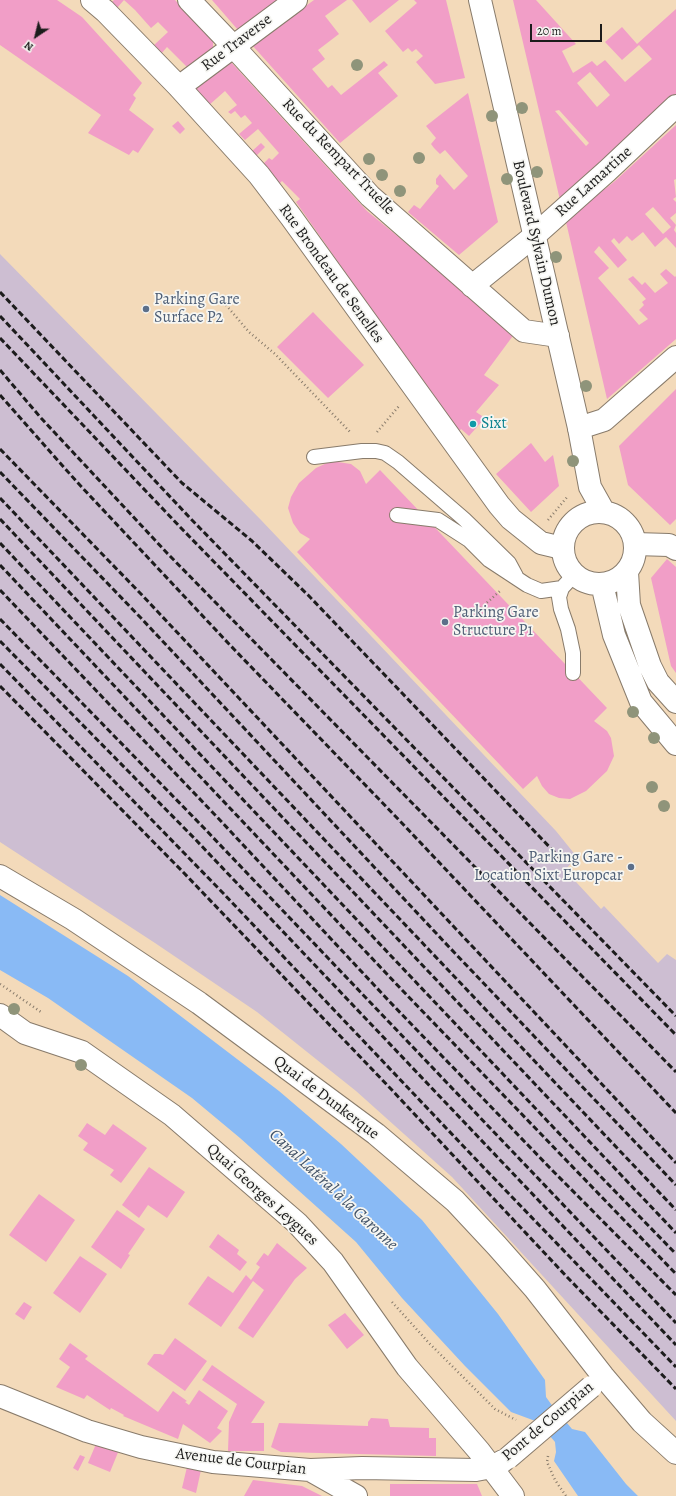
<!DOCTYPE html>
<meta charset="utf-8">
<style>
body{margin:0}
#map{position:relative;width:676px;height:1496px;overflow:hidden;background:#f3daba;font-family:Alegreya,serif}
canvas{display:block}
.north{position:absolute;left:16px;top:16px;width:40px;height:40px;-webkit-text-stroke:3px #f6f6f2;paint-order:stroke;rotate:215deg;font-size:11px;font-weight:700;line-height:16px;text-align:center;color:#1c1c1c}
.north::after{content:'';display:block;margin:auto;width:14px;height:18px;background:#1c1c1c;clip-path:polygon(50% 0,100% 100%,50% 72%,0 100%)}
.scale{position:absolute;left:530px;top:24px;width:72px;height:18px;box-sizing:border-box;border:2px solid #1c1c1c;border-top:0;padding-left:5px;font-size:12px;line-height:14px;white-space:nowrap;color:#1c1c1c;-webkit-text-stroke:3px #f6f6f2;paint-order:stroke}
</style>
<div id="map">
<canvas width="676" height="1496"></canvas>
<div class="north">N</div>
<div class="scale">20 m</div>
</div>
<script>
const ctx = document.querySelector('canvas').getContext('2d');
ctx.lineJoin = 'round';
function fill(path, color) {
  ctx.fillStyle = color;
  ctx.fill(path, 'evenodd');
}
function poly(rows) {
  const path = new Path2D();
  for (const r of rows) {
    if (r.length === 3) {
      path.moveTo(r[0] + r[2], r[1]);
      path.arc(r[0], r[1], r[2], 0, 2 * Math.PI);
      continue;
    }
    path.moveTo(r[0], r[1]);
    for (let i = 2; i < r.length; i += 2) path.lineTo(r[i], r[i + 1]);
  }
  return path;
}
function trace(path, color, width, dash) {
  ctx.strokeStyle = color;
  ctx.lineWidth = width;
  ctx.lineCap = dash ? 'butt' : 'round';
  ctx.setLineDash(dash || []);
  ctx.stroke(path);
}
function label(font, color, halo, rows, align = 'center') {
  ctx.font = font + ' Alegreya,serif';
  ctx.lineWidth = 3.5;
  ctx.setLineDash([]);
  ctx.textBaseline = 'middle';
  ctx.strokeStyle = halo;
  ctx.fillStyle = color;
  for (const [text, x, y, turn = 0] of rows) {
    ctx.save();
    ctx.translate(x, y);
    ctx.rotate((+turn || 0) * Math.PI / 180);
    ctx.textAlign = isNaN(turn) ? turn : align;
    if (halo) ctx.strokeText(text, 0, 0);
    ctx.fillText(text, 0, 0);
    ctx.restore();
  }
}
fill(poly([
 [0,254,261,520,556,831,577,857,565,870,601,909,604,906,658,963,667,954,676,960,676,1421,452,1177,356,1091,257,1012,155,943,0,842]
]), '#cdbed2');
fill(poly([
 [0,895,128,976,279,1091,341,1144,422,1220,498,1314,545,1380,546,1397,551,1404,572,1429,585,1432,626,1484,638,1496,578,1496,554,1461,556,1452,555,1442,538,1422,511,1412,465,1366,402,1298,356,1242,240,1138,192,1098,48,998,0,970]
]), '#89baf5');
fill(poly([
 [0,0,57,0,82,17,142,83,133,95,136,98,129,110,154,129,138,153,133,150,129,155,88,133,101,115,0,45],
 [114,0,175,0,213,39,213,49,188,68,167,47,161,54,153,46,168,32,158,22,151,28,135,10,124,0,117,8,112,2],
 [212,0,279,0,238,30],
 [314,0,347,0,325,16,339,34,318,50,325,59,312,69,328,88,332,85,341,95,384,61,388,65,378,73,398,96,340,143,252,45],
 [352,0,399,0,370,23],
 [414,0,446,0,465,78,435,84,416,62,423,56,416,49,412,52,408,48,403,52,385,31,417,3],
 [513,0,536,0,576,44,562,51,573,73,592,61,597,66,605,60,625,82,652,59,639,45,622,60,605,42,622,27,637,44,676,9,676,99,560,200],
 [590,72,610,95,597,107,577,83],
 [559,110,589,143,586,146,555,111],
 [230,61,367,211,515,333,484,375,499,385,476,412,485,418,469,436,461,429,459,432,420,379,296,202,300,199,282,181,279,184,262,165,269,158,272,160,279,153,258,129,245,140,239,134,252,123,245,115,241,118,235,111,231,114,228,112,237,105,225,91,208,106,192,89],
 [468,93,498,222,459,255,408,212,414,205,420,209,439,186,436,184,436,179,440,174,454,190,468,176,445,150,440,154,434,148,431,144,436,138,426,126],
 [178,121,185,129,180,134,172,126],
 [676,125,676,179,674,180,676,197,673,199,676,202,676,213,670,218,676,225,674,230,676,233,676,248,666,237,655,247,643,232,632,241,627,236,619,244,614,238,611,241,627,260,618,268,599,246,594,252,609,268,598,278,639,325,648,319,639,310,644,305,642,302,646,299,628,279,633,276,642,285,645,282,655,293,668,283,660,274,666,269,675,277,676,276,676,339,607,399,566,222,604,187,605,189,615,181],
 [653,207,671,227,663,234,645,214],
 [261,143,265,147,255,157,251,152],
 [313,312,364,365,328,398,277,347],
 [676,389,676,519,670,525,628,485,619,446],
 [531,443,545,462,553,455,559,486,531,512,496,474],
 [331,461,351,464,360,471,366,484,380,470,607,708,594,721,607,731,611,738,614,756,607,771,586,791,570,799,559,798,549,794,542,786,537,776,523,789,297,552,310,539,300,533,293,523,288,508,291,497,299,483,316,468],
 [667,559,676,567,676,673,671,666,651,578],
 [87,1123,105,1135,113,1124,147,1148,121,1183,110,1175,114,1170,83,1150,88,1143,78,1136],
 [149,1167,185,1192,167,1218,148,1205,139,1218,122,1205],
 [39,1194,75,1220,46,1262,9,1235],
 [117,1210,145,1229,128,1254,130,1255,121,1269,91,1247],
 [218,1234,239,1250,237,1254,247,1262,240,1271,209,1247],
 [277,1243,307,1268,295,1279,253,1338,238,1328,264,1290,253,1281,221,1327,188,1304,208,1276,233,1293,246,1275,251,1280,260,1267,256,1264,264,1253,268,1256],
 [80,1256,107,1274,80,1313,53,1293],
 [24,1302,32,1307,24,1320,15,1314],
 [345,1313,364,1335,347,1349,328,1325],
 [175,1338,207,1361,185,1391,147,1364,154,1354,160,1354,163,1355],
 [70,1343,88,1356,85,1359,158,1412,173,1391,187,1401,185,1402,189,1405,199,1390,228,1411,217,1428,222,1431,210,1443,183,1424,178,1439,123,1416,124,1415,111,1408,110,1410,87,1395,84,1399,56,1387,70,1367,59,1359],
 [212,1365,265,1402,251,1423,264,1423,264,1451,228,1451,229,1422,237,1404,202,1380],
 [371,1418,388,1419,390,1427,429,1428,429,1438,436,1438,436,1456,281,1452,271,1447,279,1423,368,1426,368,1422],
 [96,1444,119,1450,110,1472,88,1463],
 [80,1455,85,1457,78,1471,73,1468],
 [187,1467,201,1470,196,1493,182,1488],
 [253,1480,302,1486,322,1496,244,1496],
 [390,1484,477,1484,482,1496,390,1496]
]), '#f19ec7');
const service = poly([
 [314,457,362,451,376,451,385,453,398,462,464,519,509,563,516,576],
 [397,515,438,520,469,540,489,560,527,585,541,591,562,588],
 [573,673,573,653,568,629,561,609,559,597,562,588,574,575]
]);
const minor = poly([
 [92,0,105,11,179,87,259,175,291,217,499,505,511,519,541,543,562,548],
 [189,0,233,46,370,196,524,331,558,336],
 [179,87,296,0],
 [472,286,534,236,607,171,676,106],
 [579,428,604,420,676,357],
 [635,544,669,545,676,549],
 [0,1015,25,1033,82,1052,172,1115,297,1223,333,1262,407,1367,479,1451,513,1496],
 [0,1396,87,1431,141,1447,213,1462,310,1470,362,1468,476,1470,492,1467,503,1461],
 [310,1470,356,1496]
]);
const tertiary = poly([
 [480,0,579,428,590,487,604,512],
 [599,548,36],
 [627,572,629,605,650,666,658,682,676,702],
 [602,584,614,635,641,702,676,744],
 [0,876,73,919,199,1003,376,1134,455,1201,497,1246,535,1289,603,1376,642,1422,676,1453]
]);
trace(service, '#887b6b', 16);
trace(minor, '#887b6b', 24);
trace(tertiary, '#887b6b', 24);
trace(poly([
 [226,305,249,332,275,354,351,433],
 [377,432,399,406],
 [548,520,568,496],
 [481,608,500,591],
 [0,984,41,1012],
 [392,1302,429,1343,495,1409,516,1420],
 [548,1456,547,1462,555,1480,566,1496]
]), '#887b6b', 2.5, [1, 3]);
trace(service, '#fff', 14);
trace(minor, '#fff', 22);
trace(tertiary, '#fff', 22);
trace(poly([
 [0,292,182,483,252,541,309,596,561,859],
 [0,316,191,519,676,1016],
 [0,338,182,529,676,1035],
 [0,370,41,418,167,553,676,1072],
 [0,395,77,482,229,644,400,821,676,1113],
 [0,449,142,595,676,1163],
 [0,472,140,617,450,948,676,1185],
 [0,498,676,1210],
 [0,519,676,1233],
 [0,543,572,1147,676,1254],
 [0,565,402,990,676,1274],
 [0,590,218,818,389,1001,550,1168,676,1295],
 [0,619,204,828,676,1323],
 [0,641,195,839,676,1345],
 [0,664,223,893,486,1170,676,1367],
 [0,686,182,871,390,1088,567,1277,676,1389]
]), '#1c1c1c', 3, [6, 3]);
const minorBridge = poly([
 [508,1458,591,1387]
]);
trace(minorBridge, '#887b6b', 24, []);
trace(minorBridge, '#fff', 22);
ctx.fillStyle = '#8f947a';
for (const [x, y] of [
 [357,65],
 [522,108],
 [492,116],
 [419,158],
 [369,159],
 [537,172],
 [382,175],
 [507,179],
 [400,191],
 [556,257],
 [586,386],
 [573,461],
 [633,712],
 [654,738],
 [652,787],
 [664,806],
 [14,1009],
 [81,1065]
]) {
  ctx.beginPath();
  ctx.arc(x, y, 6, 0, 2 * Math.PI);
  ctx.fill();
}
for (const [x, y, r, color] of [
 [146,309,4,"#5c6f8a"],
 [473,424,4,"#0f9aa8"],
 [445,622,4,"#5c6f8a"],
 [631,867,4,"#5c6f8a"]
]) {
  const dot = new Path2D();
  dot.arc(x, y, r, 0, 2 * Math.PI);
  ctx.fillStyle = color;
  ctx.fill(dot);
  trace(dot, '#f6f6f2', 1.5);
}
label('16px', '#1c1c1c', '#f6f6f2', [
 ["Rue Traverse",237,43,-37],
 ["Rue du Rempart Truelle",338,157,46],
 ["Rue Lamartine",594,182,-42],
 ["Boulevard Sylvain Dumon",536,243,77],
 ["Rue Brondeau de Senelles",331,274,54],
 ["Quai de Dunkerque",326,1098,37],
 ["Quai Georges Leygues",262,1195,42],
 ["Pont de Courpian",548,1422,-40],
 ["Avenue de Courpian",241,1462,7]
]);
label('16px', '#4e5e75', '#f6f6f2', [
 ["Parking Gare",154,300],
 ["Surface P2",154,318],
 ["Parking Gare",453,613],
 ["Structure P1",453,631],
 ["Parking Gare -",623,858,"right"],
 ["Location Sixt Europcar",623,876,"right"]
], 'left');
label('16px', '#0d838f', '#f6f6f2', [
 ["Sixt",481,424]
], 'left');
label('italic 17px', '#425368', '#f6f6f2', [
 ["Canal Latéral à la Garonne",333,1190,43]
]);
</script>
